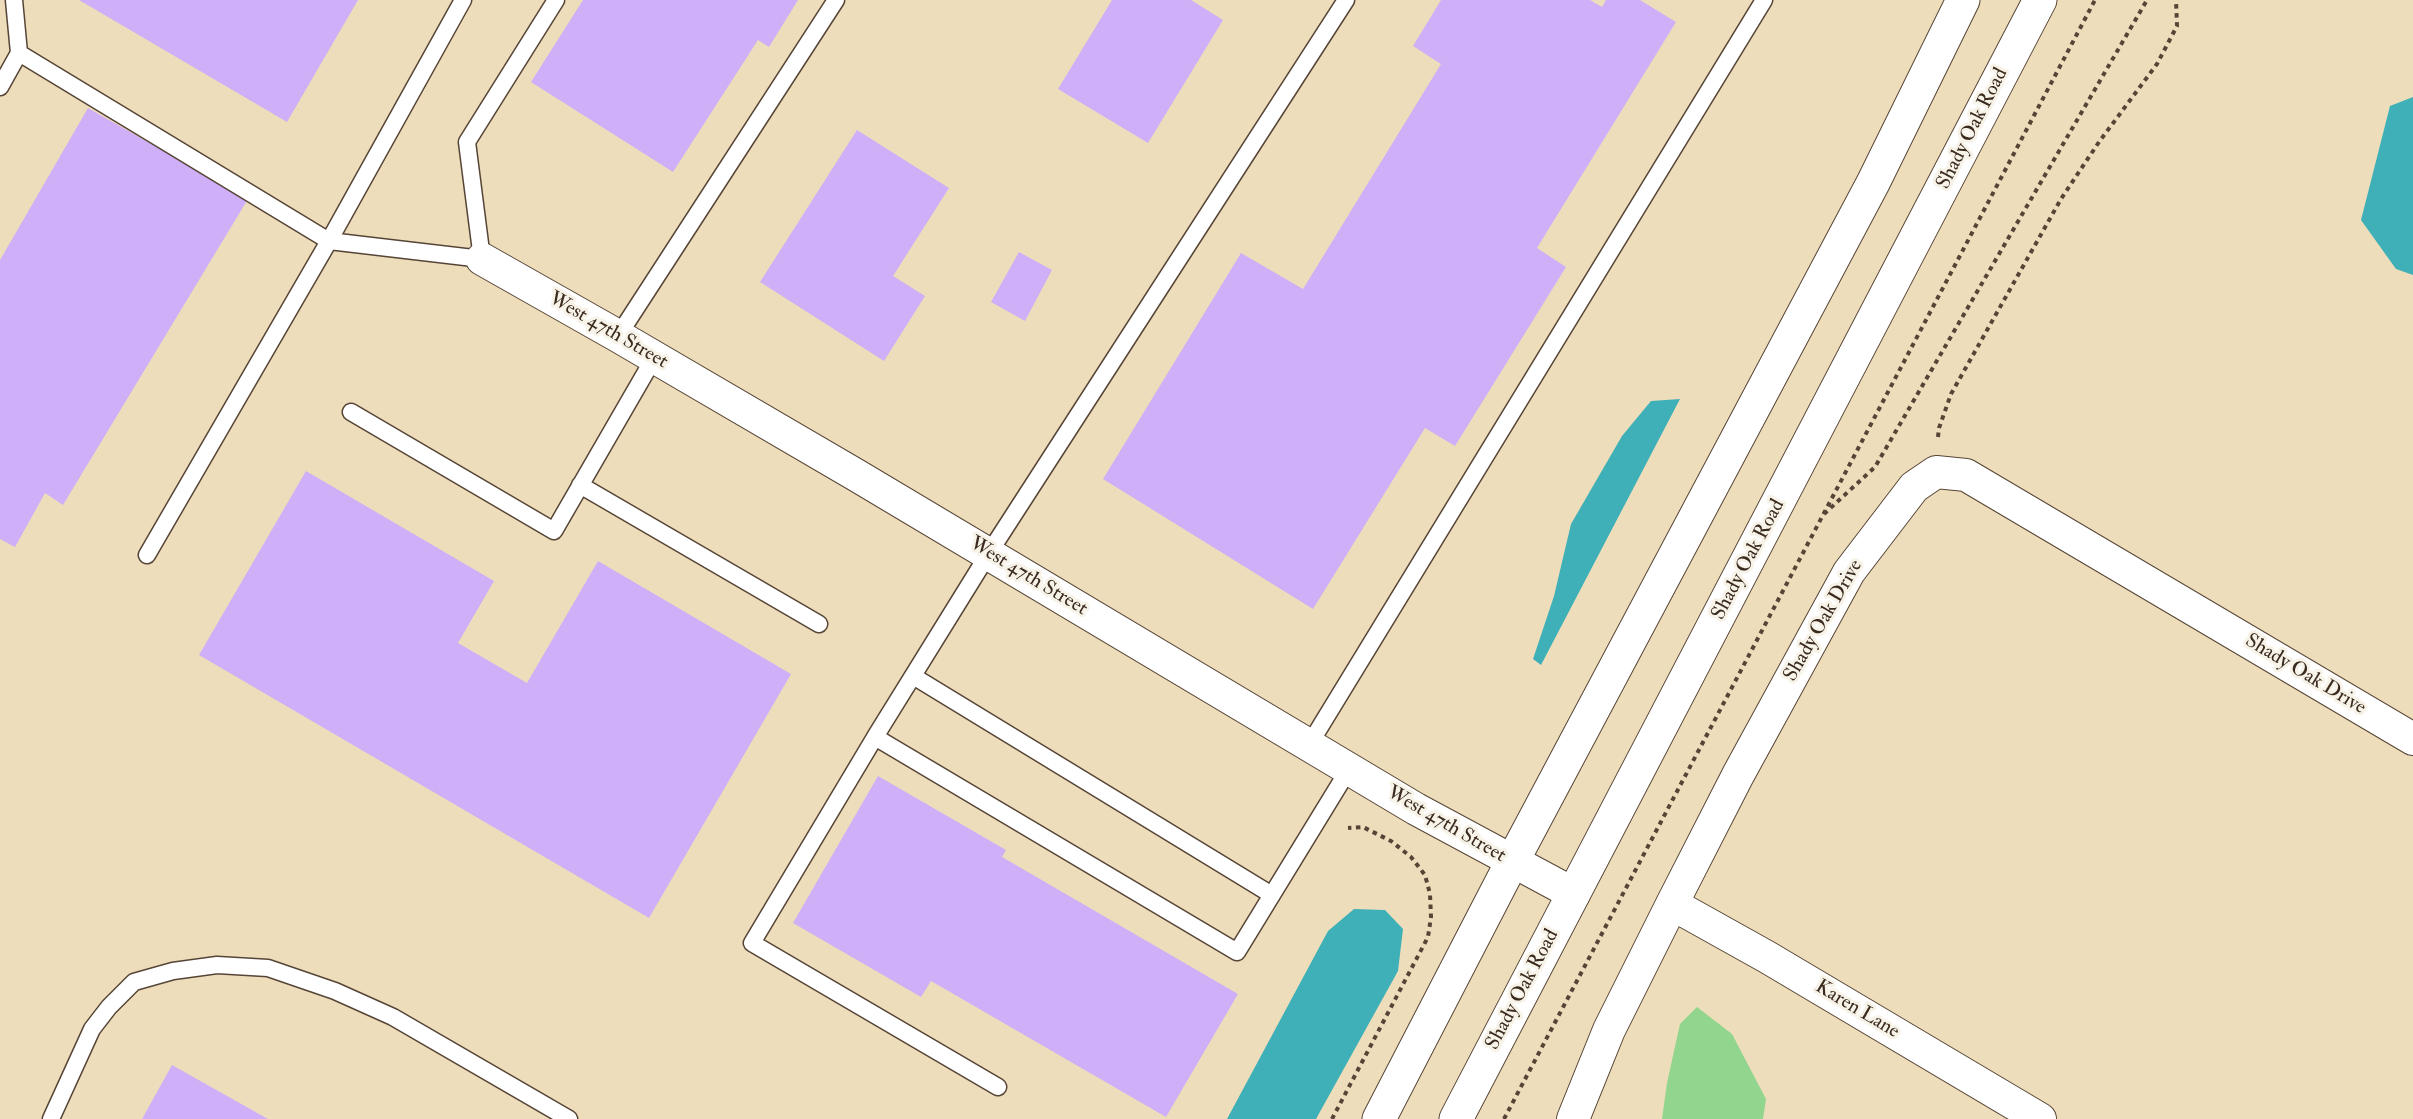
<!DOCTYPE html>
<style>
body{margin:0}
canvas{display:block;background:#edb}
</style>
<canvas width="2413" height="1119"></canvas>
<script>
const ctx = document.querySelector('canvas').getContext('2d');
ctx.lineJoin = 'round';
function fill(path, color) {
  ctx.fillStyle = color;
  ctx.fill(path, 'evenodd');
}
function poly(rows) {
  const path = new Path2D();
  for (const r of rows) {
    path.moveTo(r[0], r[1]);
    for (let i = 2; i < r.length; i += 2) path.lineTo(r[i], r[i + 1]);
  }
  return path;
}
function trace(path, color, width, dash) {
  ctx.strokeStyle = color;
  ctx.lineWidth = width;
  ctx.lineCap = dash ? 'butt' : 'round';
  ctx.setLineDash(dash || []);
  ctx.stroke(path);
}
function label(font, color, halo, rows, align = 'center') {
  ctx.font = font + ' "IM FELL Double Pica",serif';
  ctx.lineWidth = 6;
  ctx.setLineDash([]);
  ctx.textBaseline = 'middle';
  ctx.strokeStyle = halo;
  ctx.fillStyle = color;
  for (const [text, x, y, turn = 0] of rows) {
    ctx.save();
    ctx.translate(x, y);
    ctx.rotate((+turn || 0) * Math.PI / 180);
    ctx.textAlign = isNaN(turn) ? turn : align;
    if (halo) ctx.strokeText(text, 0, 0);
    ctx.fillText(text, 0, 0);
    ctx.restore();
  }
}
fill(poly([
 [1697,1007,1732,1034,1766,1099,1763,1119,1662,1119,1667,1083,1680,1024]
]), '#92d58e');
fill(poly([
 [2413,97,2413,275,2396,269,2361,220,2390,106],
 [1680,399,1541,665,1533,659,1554,596,1571,524,1622,436,1651,401],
 [1354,909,1385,910,1403,929,1398,971,1316,1119,1227,1119,1328,931]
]), '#3fb0b7');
fill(poly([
 [79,0,358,0,287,122],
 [583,0,798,0,769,47,758,40,673,172,531,82],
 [1112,0,1191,0,1223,20,1148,143,1058,89],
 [1441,0,1590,0,1602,7,1606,0,1640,0,1676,22,1537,248,1566,267,1455,446,1425,428,1313,609,1103,479,1241,253,1303,289,1441,64,1413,46],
 [88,108,248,199,63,505,45,493,15,547,0,539,0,260],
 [857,130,949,188,893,276,925,296,884,361,760,282],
 [1019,252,1052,270,1025,321,991,302],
 [306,471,494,581,458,643,527,683,598,561,791,674,649,918,199,655],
 [878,776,1006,850,1002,857,1238,994,1166,1117,931,981,921,997,793,923],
 [172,1065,268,1119,142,1119]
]), '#cfaff7');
const lane = poly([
 [14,0,19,53],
 [1346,0,989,553,875,737,1237,952,1349,769],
 [0,87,19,53,329,241,482,259,467,142,556,0],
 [618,336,836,0],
 [351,412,554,531,654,358],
 [580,485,819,624],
 [147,555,329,241,463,0],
 [913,676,1272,895],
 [875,737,752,943,998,1087],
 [1309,745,1764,0],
 [51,1119,92,1029,109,1007,134,982,173,971,217,965,268,968,335,991,393,1017,569,1119]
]);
const street = poly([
 [482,259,618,336,856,475,1416,809,1574,894],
 [1672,904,1767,957,2040,1119],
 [1573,1119,1609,1030,1672,904,1738,775,1849,572,1914,487,1936,472,1966,475,2413,739]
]);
const secondary = poly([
 [1379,1119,1512,862,1873,183,1963,0],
 [1456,1119,2040,0]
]);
trace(lane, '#564536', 19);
trace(street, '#564536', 34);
trace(secondary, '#564536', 35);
trace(poly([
 [1938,437,1939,428,1951,394,2061,199,2099,142,2157,64,2177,26,2176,0],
 [1824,514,1875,467,2147,0],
 [1332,1119,1428,937,1431,917,1430,894,1425,875,1411,857,1391,841,1363,827,1348,828],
 [1504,1119,2095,0]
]), '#564536', 4, [4.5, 4.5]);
trace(lane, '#fff', 16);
trace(street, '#fff', 32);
trace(secondary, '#fff', 33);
label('20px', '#3b2a1e', '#f7f3e8', [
 ["Shady Oak Road",1973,129,-63],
 ["West 47th Street",608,331,30],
 ["Shady Oak Road",1749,560,-62],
 ["West 47th Street",1028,577,31],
 ["Shady Oak Drive",1824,621,-60],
 ["Shady Oak Drive",2305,675,31],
 ["West 47th Street",1446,825,30],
 ["Shady Oak Road",1523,990,-62],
 ["Karen Lane",1857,1010,31]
]);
</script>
